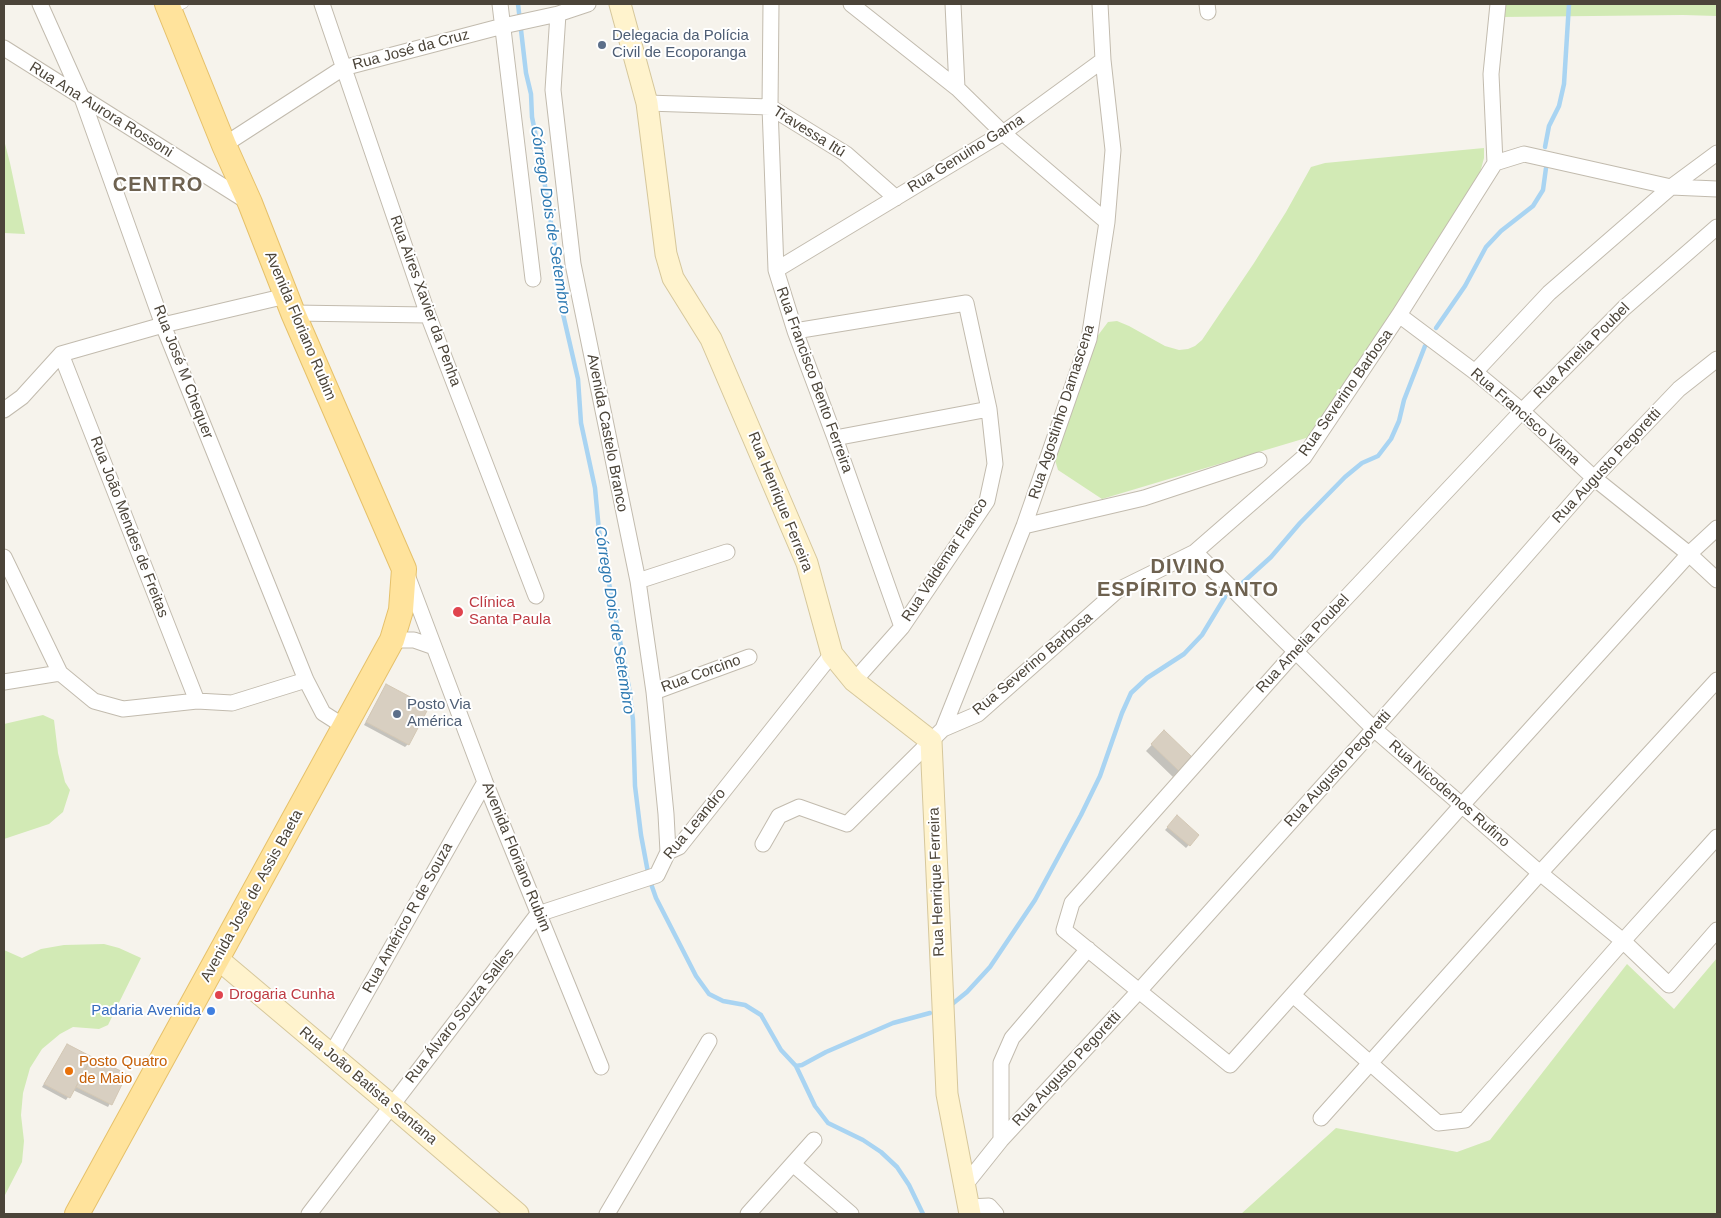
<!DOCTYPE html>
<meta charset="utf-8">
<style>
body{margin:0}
#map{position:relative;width:1721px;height:1218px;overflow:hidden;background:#f6f3ec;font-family:Arial,sans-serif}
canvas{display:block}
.frame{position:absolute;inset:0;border:5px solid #4b4439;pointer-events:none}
</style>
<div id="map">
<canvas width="1721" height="1218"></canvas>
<div class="frame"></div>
</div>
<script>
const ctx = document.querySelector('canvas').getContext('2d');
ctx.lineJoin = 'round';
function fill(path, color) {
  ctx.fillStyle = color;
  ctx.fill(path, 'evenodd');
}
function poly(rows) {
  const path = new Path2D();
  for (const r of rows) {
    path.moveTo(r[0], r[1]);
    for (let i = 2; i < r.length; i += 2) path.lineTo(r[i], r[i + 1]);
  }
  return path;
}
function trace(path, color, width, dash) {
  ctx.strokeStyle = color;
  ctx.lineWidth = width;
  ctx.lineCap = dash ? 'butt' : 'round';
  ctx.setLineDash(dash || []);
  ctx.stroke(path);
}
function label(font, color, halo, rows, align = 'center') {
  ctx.font = font + ' Arial,sans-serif';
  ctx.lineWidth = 4;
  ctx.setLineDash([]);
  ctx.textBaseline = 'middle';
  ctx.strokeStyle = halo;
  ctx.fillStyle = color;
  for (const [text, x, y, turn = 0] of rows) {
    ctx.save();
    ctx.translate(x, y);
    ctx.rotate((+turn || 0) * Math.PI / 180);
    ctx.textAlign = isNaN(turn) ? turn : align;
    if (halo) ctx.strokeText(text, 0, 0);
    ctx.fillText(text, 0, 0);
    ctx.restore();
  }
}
fill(poly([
 [1500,4,1717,4,1717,16,1683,15,1502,17],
 [4,140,10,163,25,234,4,233],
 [1484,148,1484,158,1478,180,1315,433,1306,438,1102,499,1058,470,1055,460,1096,338,1108,322,1117,321,1129,326,1165,346,1179,350,1188,349,1195,346,1202,340,1254,263,1286,212,1311,167,1325,163],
 [43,715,54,720,58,753,65,782,70,790,63,812,49,824,4,839,4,724],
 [104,944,119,948,141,958,108,1025,99,1029,73,1027,60,1034,42,1049,30,1068,23,1093,21,1115,24,1141,22,1162,4,1197,4,950,22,958,41,949,64,945],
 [1717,958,1717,1214,1241,1214,1336,1128,1457,1152,1490,1140,1627,964,1674,1009]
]), '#d2eab5');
fill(poly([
 [386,685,408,744,405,747,364,725],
 [1164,732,1192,758,1173,777,1146,751],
 [1177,817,1198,835,1186,848,1165,830],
 [67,1045,126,1075,108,1107,73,1090,66,1100,42,1087]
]), '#0003');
trace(poly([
 [518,4,526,73,531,94,532,117,541,161,555,248,563,314,578,379,581,423,595,488,599,531,629,688,633,720,635,786,641,835,649,878,656,898,696,976,709,994,723,1001,745,1005,761,1015,781,1050,796,1066,815,1106,828,1123,863,1140,881,1152,897,1167,909,1185,923,1214],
 [1545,147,1549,126,1559,106,1564,84,1569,4],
 [1436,328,1465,286,1486,247,1501,231,1533,206,1543,190,1546,168],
 [1239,586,1271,557,1300,523,1345,477,1362,463,1378,456,1391,439,1399,421,1404,400,1425,346],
 [951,1005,967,992,990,967,1035,900,1081,815,1100,776,1122,713,1131,693,1147,678,1184,654,1202,635,1225,597],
 [796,1066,802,1065,826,1052,893,1023,930,1013]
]), '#a9d4f2', 4.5);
const building = poly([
 [386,684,429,707,409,745,366,722,386,684],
 [1164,730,1193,758,1180,772,1151,744,1164,730],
 [1177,815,1199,835,1190,846,1167,827,1177,815],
 [67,1044,92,1057,70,1098,44,1084,67,1044],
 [92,1057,127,1074,112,1105,76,1087,92,1057]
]);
fill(building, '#d8cfc1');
trace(building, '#d3c7b4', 1);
const lane = poly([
 [172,10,184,4]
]);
const street = poly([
 [40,4,82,98,163,325,306,680,323,713,345,727],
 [322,4,428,315,536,596],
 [500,4,533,279],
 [771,4,770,107,776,270,795,331,835,438,902,627],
 [851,4,957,88,1003,133,1107,222],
 [953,4,957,88],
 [1207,4,1208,12],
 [558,14,553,90,573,264,638,581,654,692,666,814,668,852],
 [4,48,248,202],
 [647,103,770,107,846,154,896,198],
 [224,145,343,68,503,26,558,14,588,4],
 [1495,163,1491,74,1498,4],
 [1717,227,1624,308,1522,411,1296,651,1072,903,1064,930,1230,1065,1462,805,1689,554,1717,528],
 [776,270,1003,133,1103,60,1100,4],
 [293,313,428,315],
 [1399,315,1475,372,1522,411,1594,478,1689,554,1717,580],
 [795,331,966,303,989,409,995,464,987,501,902,627,854,681],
 [61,354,197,701],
 [1475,372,1549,293,1671,187,1717,153],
 [4,410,22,397,61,354,163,325,286,296],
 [835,438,989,409],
 [1024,526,1144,498,1259,460],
 [1195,552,1374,729,1540,873,1623,941,1669,985,1717,930],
 [4,557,60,673,94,701,123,709,197,701,232,703,306,680],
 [407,575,485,782,601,1067],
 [638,581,727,552],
 [392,640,414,640,434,647],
 [4,682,60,673],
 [654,692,749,657],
 [943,729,978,714,1118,590,1195,552,1304,457,1399,315,1495,163,1524,154,1671,187,1717,189],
 [763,844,779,816,799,807,847,824,943,729,1024,526,1089,339,1107,222,1113,150,1103,60],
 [1293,995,1438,1123,1465,1120,1623,941,1717,837],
 [331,1055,485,782],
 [1321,1118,1540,873,1717,680],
 [1001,1140,1001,1063,1012,1038,1088,949],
 [793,1164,851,1214],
 [965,1185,1001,1140,1139,991,1374,729,1594,478,1679,389,1717,359],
 [968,1207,989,1206,996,1214],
 [309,1214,538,914,657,875,668,852,679,847,832,654],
 [607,1214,709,1041],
 [748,1214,814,1140]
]);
const secondary = poly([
 [620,4,647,103,666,254,673,278,711,339,807,563,832,654,854,681,931,741,947,1094,970,1214],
 [218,959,391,1105,518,1214]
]);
const primary = poly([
 [77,1214,392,640,401,610,404,569,293,313,250,203,224,145,167,4]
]);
trace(lane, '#c2bbae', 9);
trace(street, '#c2bbae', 17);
trace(secondary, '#d6c79b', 23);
trace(primary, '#e6c16a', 26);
trace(lane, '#fff', 8);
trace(street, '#fff', 15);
trace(secondary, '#fff3cd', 21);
trace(primary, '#ffe39c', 24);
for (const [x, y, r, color] of [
 [602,45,5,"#5c6f8a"],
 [458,612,6,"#e0444e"],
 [397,714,5,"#5c6f8a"],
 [219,995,5,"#e0444e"],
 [211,1011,5,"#3f7fe0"],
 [69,1071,5,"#e8710a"]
]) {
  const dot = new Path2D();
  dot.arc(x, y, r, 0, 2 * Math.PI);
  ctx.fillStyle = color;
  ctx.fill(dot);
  trace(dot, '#fff', 2);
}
label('15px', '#4e5e75', '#fff', [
 ["Delegacia da Polícia",612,36],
 ["Civil de Ecoporanga",612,53],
 ["Posto Via",407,705],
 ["América",407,722]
], 'left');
label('15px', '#4b4439', '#fff', [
 ["Rua José da Cruz",411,50,-15],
 ["Rua Ana Aurora Rossoni",101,110,32],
 ["Travessa Itú",809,132,32],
 ["Rua Genuino Gama",966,154,-32],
 ["Rua Aires Xavier da Penha",425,301,70],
 ["Avenida Floriano Rubim",300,326,67],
 ["Rua Amelia Poubel",1582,351,-45],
 ["Rua José M Chequer",183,372,69],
 ["Rua Francisco Bento Ferreira",814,380,70],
 ["Rua Severino Barbosa",1346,393,-55],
 ["Rua Agostinho Damascena",1062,412,-72],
 ["Rua Francisco Viana",1525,417,41],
 ["Avenida Castelo Branco",607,433,79],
 ["Rua Augusto Pegoretti",1607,466,-47],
 ["Rua Henrique Ferreira",780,502,68],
 ["Rua João Mendes de Freitas",129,527,69],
 ["Rua Valdemar Fianco",945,560,-57],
 ["Rua Amelia Poubel",1303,644,-47],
 ["Rua Severino Barbosa",1033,664,-40],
 ["Rua Corcino",701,674,-20],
 ["Rua Augusto Pegoretti",1338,769,-48],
 ["Rua Nicodemos Rufino",1449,794,41],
 ["Rua Leandro",695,824,-50],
 ["Avenida Floriano Rubim",516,857,68],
 ["Rua Henrique Ferreira",937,882,-92],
 ["Avenida José de Assis Baeta",252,896,-61],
 ["Rua Américo R de Souza",408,918,-61],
 ["Rua Álvaro Souza Salles",460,1016,-52],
 ["Rua Augusto Pegoretti",1067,1069,-47],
 ["Rua João Batista Santana",368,1086,40]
]);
label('15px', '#be3a42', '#fff', [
 ["Clínica",469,603],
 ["Santa Paula",469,620],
 ["Drogaria Cunha",229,995]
], 'left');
label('15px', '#366cbe', '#fff', [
 ["Padaria Avenida",201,1011]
], 'right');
label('15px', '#c56008', '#fff', [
 ["Posto Quatro",79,1062],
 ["de Maio",79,1079]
], 'left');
label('italic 16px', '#2e7ab2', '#fff', [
 ["Córrego Dois de Setembro",550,220,81],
 ["Córrego Dois de Setembro",614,620,81]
]);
ctx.letterSpacing = '1px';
label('bold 20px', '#6e6250', '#fff', [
 ["CENTRO",158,185],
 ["DIVINO",1188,567],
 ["ESPÍRITO SANTO",1188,590]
]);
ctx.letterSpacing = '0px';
</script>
